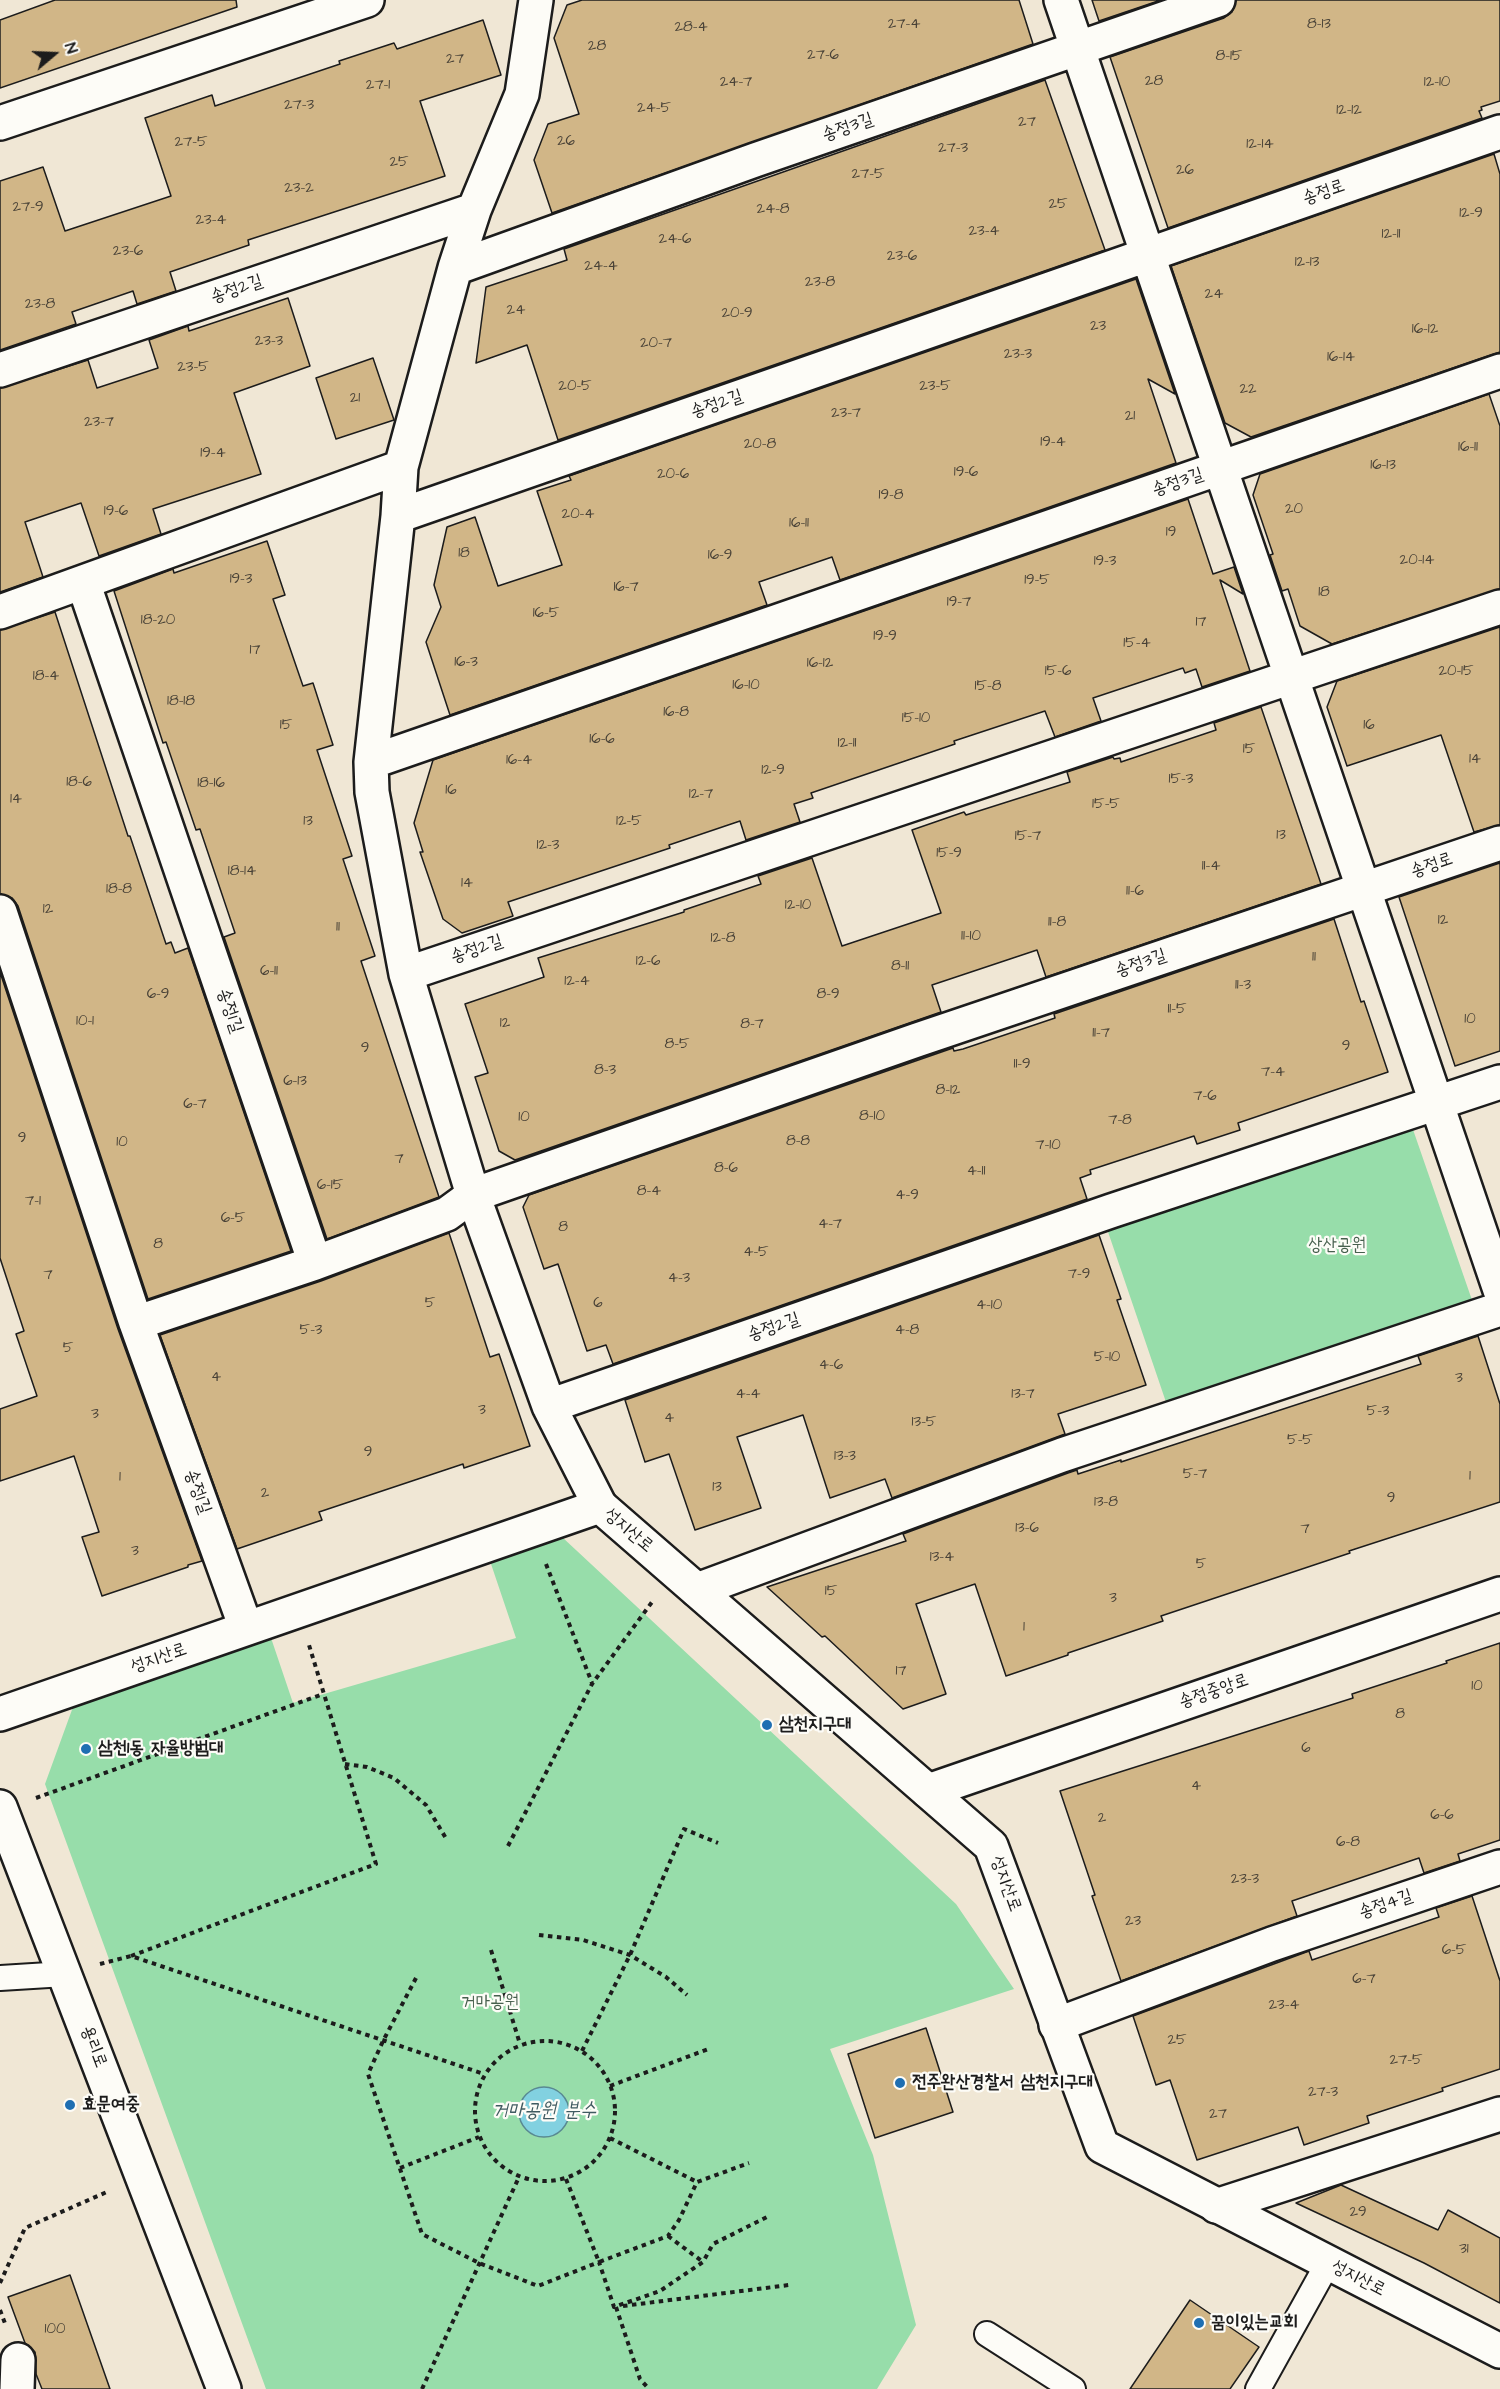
<!DOCTYPE html>
<meta charset="utf-8">
<style>
body{margin:0}
#map{position:relative;width:1500px;height:2389px;overflow:hidden;background:#f0e7d5;font-family:"Architects Daughter",sans-serif}
canvas{display:block}
.north{position:absolute;left:24px;top:24px;width:60px;height:60px;-webkit-text-stroke:4px #fdfcf7;paint-order:stroke;rotate:71deg;font-size:16px;font-weight:700;line-height:24px;text-align:center;color:#1c1c1c}
.north::after{content:'';display:block;margin:auto;width:21px;height:27px;background:#1c1c1c;clip-path:polygon(50% 0,100% 100%,50% 72%,0 100%)}
</style>
<div id="map">
<canvas width="1500" height="2389"></canvas>
<div class="north">N</div>
</div>
<script>
const ctx = document.querySelector('canvas').getContext('2d');
ctx.lineJoin = 'round';
function fill(path, color) {
  ctx.fillStyle = color;
  ctx.fill(path, 'evenodd');
}
function poly(rows) {
  const path = new Path2D();
  for (const r of rows) {
    if (r.length === 3) {
      path.moveTo(r[0] + r[2], r[1]);
      path.arc(r[0], r[1], r[2], 0, 2 * Math.PI);
      continue;
    }
    path.moveTo(r[0], r[1]);
    for (let i = 2; i < r.length; i += 2) path.lineTo(r[i], r[i + 1]);
  }
  return path;
}
function trace(path, color, width, dash) {
  ctx.strokeStyle = color;
  ctx.lineWidth = width;
  ctx.lineCap = dash ? 'butt' : 'round';
  ctx.setLineDash(dash || []);
  ctx.stroke(path);
}
function label(font, color, halo, rows, align = 'center') {
  ctx.font = font + ' "Architects Daughter","Poor Story",sans-serif';
  ctx.lineWidth = 4.5;
  ctx.setLineDash([]);
  ctx.textBaseline = 'middle';
  ctx.strokeStyle = halo;
  ctx.fillStyle = color;
  for (const [text, x, y, turn = 0] of rows) {
    ctx.save();
    ctx.translate(x, y);
    ctx.rotate((+turn || 0) * Math.PI / 180);
    ctx.textAlign = isNaN(turn) ? turn : align;
    if (halo) ctx.strokeText(text, 0, 0);
    ctx.fillText(text, 0, 0);
    ctx.restore();
  }
}
fill(poly([
 [1409,1118,1473,1303,1168,1408,1105,1223],
 [562,1537,956,1904,1014,1989,830,2049,873,2155,916,2325,877,2389,266,2389,45,1784,81,1685,269,1632,293,1703,516,1638,489,1558]
]), '#97ddaa');
const water = poly([
 [544,2112,25]
]);
fill(water, '#82d1e0');
trace(water, '#598992', 1.5);
const building = poly([
 [55,0,236,0,237,7,0,88,0,20,55,0],
 [582,0,1019,0,1033,44,552,213,534,160,548,124,579,114,554,38,567,5,582,0],
 [1092,0,1161,0,1099,21,1092,0],
 [1236,0,1500,0,1500,101,1481,107,1482,110,1479,111,1482,118,1168,228,1110,57,1224,18,1232,12,1236,0],
 [483,20,501,75,420,101,445,176,248,240,249,245,170,272,176,291,137,304,133,291,72,312,76,324,0,350,0,181,43,167,65,231,171,196,145,118,212,95,215,106,340,64,339,61,394,43,397,49,483,20],
 [1045,80,1105,250,558,440,527,345,476,363,486,287,567,260,564,249,1045,80],
 [1494,154,1500,174,1500,352,1251,437,1225,423,1171,266,1494,154],
 [1136,279,1175,394,1148,379,1176,463,840,580,832,557,759,582,767,605,450,715,426,642,441,607,434,585,447,527,475,517,498,586,562,565,537,491,571,480,569,476,1136,279],
 [288,298,310,366,234,393,261,474,153,509,161,534,99,556,81,503,25,522,43,577,0,592,0,388,88,360,97,388,158,368,149,340,188,326,189,331,288,298],
 [373,358,394,420,336,439,316,378,373,358],
 [1489,394,1500,426,1500,589,1332,644,1300,626,1288,589,1282,591,1270,555,1273,554,1253,495,1260,474,1489,394],
 [1188,499,1213,574,1234,567,1243,594,1220,580,1250,671,1202,687,1196,669,1185,673,1183,668,1093,698,1101,721,1055,737,1045,711,954,741,955,744,811,793,813,798,794,804,800,822,746,840,740,821,669,845,670,848,508,902,513,916,462,933,443,919,420,852,423,852,414,823,433,760,1188,499],
 [267,541,285,595,273,599,303,686,313,683,333,745,317,750,352,856,343,859,375,956,361,961,439,1197,327,1239,224,937,235,933,200,829,196,830,166,742,163,743,114,591,173,569,174,573,267,541],
 [55,612,128,836,130,836,166,944,171,942,175,953,188,948,291,1251,148,1299,18,906,12,898,0,894,0,630,55,612],
 [1500,627,1500,825,1474,832,1441,735,1347,766,1327,707,1337,681,1500,627],
 [1261,707,1321,884,1046,977,1037,950,932,985,941,1012,515,1160,499,1151,475,1077,488,1073,465,1004,544,977,538,958,684,912,684,910,761,884,758,876,812,858,842,946,941,913,912,830,964,812,966,815,1070,782,1067,772,1113,757,1114,759,1120,758,1121,762,1216,730,1214,723,1261,707],
 [1500,863,1500,1051,1455,1066,1399,897,1500,863],
 [1334,919,1361,1002,1364,1001,1388,1072,1238,1123,1240,1130,1197,1144,1194,1136,1090,1170,1091,1174,1080,1178,1087,1199,613,1364,606,1345,587,1351,558,1264,544,1269,523,1207,529,1195,953,1048,954,1051,963,1049,1055,1018,1054,1014,1334,919],
 [0,972,118,1329,202,1561,188,1565,188,1567,102,1596,82,1537,99,1532,74,1456,0,1481,0,1409,37,1396,16,1334,24,1331,0,1258,0,972],
 [449,1233,490,1357,499,1354,530,1446,464,1468,463,1464,319,1512,322,1520,237,1549,160,1335,321,1281,449,1233],
 [1099,1235,1121,1299,1117,1300,1146,1385,1058,1414,1065,1434,892,1498,885,1479,830,1498,803,1415,737,1437,761,1508,695,1530,669,1454,645,1462,625,1400,1099,1235],
 [1478,1336,1500,1404,1500,1502,1349,1551,1350,1553,1161,1616,1163,1621,1068,1653,1068,1655,1006,1676,975,1584,916,1604,946,1694,903,1709,825,1636,822,1637,767,1587,906,1541,903,1534,1068,1473,1077,1470,1078,1474,1121,1460,1121,1462,1317,1398,1421,1364,1418,1356,1478,1336],
 [1500,1643,1500,1840,1458,1854,1460,1861,1424,1873,1419,1858,1292,1901,1297,1916,1121,1981,1092,1896,1095,1895,1060,1791,1353,1698,1352,1694,1447,1663,1446,1661,1500,1643],
 [1472,1896,1500,1981,1500,2069,1442,2088,1443,2091,1367,2116,1369,2123,1304,2145,1298,2127,1197,2160,1170,2080,1156,2085,1133,2016,1309,1951,1312,1960,1439,1917,1436,1908,1472,1896],
 [926,2028,953,2112,875,2138,848,2054,926,2028],
 [1341,2185,1438,2230,1448,2210,1500,2238,1500,2303,1424,2263,1296,2203,1341,2185],
 [70,2275,110,2389,42,2389,36,2374,35,2352,25,2343,8,2297,70,2275],
 [1190,2300,1259,2347,1230,2389,1130,2389,1190,2300]
]);
fill(building, '#d1b687');
trace(building, '#1c1c1c', 1.5);
const service = poly([
 [0,1978,65,1974],
 [987,2334,1073,2389],
 [1258,2389,1328,2263]
]);
const minor = poly([
 [536,0,522,94,474,210,455,268,401,467,398,516,371,762,372,792,406,974,473,1195,549,1406,600,1506],
 [1061,0,1500,1290],
 [0,123,367,0],
 [455,268,755,160,1218,0],
 [0,370,474,210],
 [398,516,1500,132],
 [83,582,315,1263],
 [0,612,401,467],
 [371,762,1500,371],
 [0,912,136,1323,246,1628],
 [406,974,1500,607],
 [136,1323,315,1263,447,1214,473,1195,917,1040,1500,843],
 [549,1406,1111,1211,1500,1082],
 [697,1590,1062,1455,1500,1309],
 [928,1791,1500,1594],
 [1056,2025,1272,1944,1500,1867],
 [1216,2206,1500,2114],
 [17,2389,18,2360]
]);
const tertiary = poly([
 [0,1714,600,1506,991,1846,1102,2146,1500,2351],
 [0,1807,224,2389]
]);
trace(service, '#1c1c1c', 28);
trace(minor, '#1c1c1c', 38);
trace(tertiary, '#1c1c1c', 38);
trace(poly([
 [546,1564,592,1683],
 [345,1764,367,1767,394,1778,426,1805,447,1840],
 [36,1798,323,1694],
 [508,1846,592,1684,652,1602],
 [539,1935,583,1940,630,1955,666,1977,687,1995],
 [491,1950,520,2044],
 [131,1956,376,1864,309,1645],
 [100,1964,131,1956,484,2074],
 [416,1978,383,2041,368,2074,422,2234,479,2263,538,2286,599,2262,614,2307,660,2291,703,2262,713,2244,767,2217],
 [545,2111,70],
 [582,2051,630,1955,684,1829,718,1843],
 [610,2086,711,2048],
 [610,2138,697,2182],
 [400,2168,479,2137],
 [566,2179,599,2262,668,2236,679,2220,697,2182,749,2163],
 [668,2236,703,2262],
 [0,2283,25,2228,109,2191],
 [623,2306,789,2285],
 [616,2307,640,2379,649,2389],
 [0,2310,6,2326],
 [422,2389,519,2177]
]), '#1c1c1c', 4, [4.5, 4.5]);
trace(service, '#fdfcf7', 24);
trace(minor, '#fdfcf7', 33);
trace(tertiary, '#fdfcf7', 33);
for (const [x, y, r, color] of [
 [767,1725,6,"#1f6fb2"],
 [86,1749,6,"#1f6fb2"],
 [900,2083,6,"#1f6fb2"],
 [70,2105,6,"#1f6fb2"],
 [1199,2323,6,"#1f6fb2"]
]) {
  const dot = new Path2D();
  dot.arc(x, y, r, 0, 2 * Math.PI);
  ctx.fillStyle = color;
  ctx.fill(dot);
  trace(dot, '#fdfcf7', 2);
}
label('15px', '#494237', null, [
 ["27-4",904,25],
 ["8-13",1319,25],
 ["28-4",691,28],
 ["28",597,47],
 ["27-6",823,56],
 ["8-15",1229,57],
 ["27",455,60],
 ["28",1154,82],
 ["24-7",736,83],
 ["12-10",1437,83],
 ["27-1",378,86],
 ["27-3",299,106],
 ["24-5",654,109],
 ["12-12",1349,111],
 ["27",1027,123],
 ["26",566,142],
 ["27-5",191,143],
 ["12-14",1260,145],
 ["27-3",953,149],
 ["25",399,163],
 ["26",1185,171],
 ["27-5",868,175],
 ["23-2",299,189],
 ["25",1058,205],
 ["27-9",28,208],
 ["24-8",773,210],
 ["12-9",1471,214],
 ["23-4",211,221],
 ["23-4",984,232],
 ["12-11",1391,235],
 ["24-6",675,240],
 ["23-6",128,252],
 ["23-6",902,257],
 ["12-13",1307,263],
 ["24-4",601,267],
 ["23-8",820,283],
 ["24",1214,295],
 ["23-8",40,305],
 ["24",516,311],
 ["20-9",737,314],
 ["23",1098,327],
 ["16-12",1425,330],
 ["23-3",269,342],
 ["20-7",656,344],
 ["23-3",1018,355],
 ["16-14",1341,358],
 ["23-5",193,368],
 ["20-5",575,387],
 ["23-5",935,387],
 ["22",1248,390],
 ["21",355,399],
 ["23-7",846,414],
 ["21",1130,417],
 ["23-7",99,423],
 ["19-4",1053,443],
 ["20-8",760,445],
 ["16-11",1468,448],
 ["19-4",213,454],
 ["16-13",1383,466],
 ["19-6",966,473],
 ["20-6",673,475],
 ["19-8",891,496],
 ["20",1294,510],
 ["19-6",116,512],
 ["20-4",578,515],
 ["16-11",799,524],
 ["19",1171,533],
 ["18",464,554],
 ["16-9",720,556],
 ["20-14",1417,561],
 ["19-3",1105,562],
 ["19-3",241,580],
 ["19-5",1037,581],
 ["16-7",626,588],
 ["18",1324,593],
 ["19-7",959,603],
 ["16-5",546,614],
 ["18-20",158,621],
 ["17",1201,623],
 ["19-9",885,637],
 ["15-4",1137,644],
 ["17",255,651],
 ["16-3",466,663],
 ["16-12",820,664],
 ["15-6",1058,672],
 ["20-15",1456,672],
 ["18-4",46,677],
 ["16-10",746,686],
 ["15-8",988,687],
 ["18-18",181,702],
 ["16-8",676,713],
 ["15-10",916,719],
 ["15",286,726],
 ["16",1369,726],
 ["16-6",602,740],
 ["12-11",847,744],
 ["15",1249,750],
 ["14",1475,760],
 ["16-4",519,761],
 ["12-9",773,771],
 ["15-3",1181,780],
 ["18-6",79,783],
 ["18-16",211,784],
 ["16",451,791],
 ["12-7",701,795],
 ["14",16,800],
 ["15-5",1106,805],
 ["13",308,822],
 ["12-5",629,822],
 ["13",1281,836],
 ["15-7",1028,837],
 ["12-3",548,846],
 ["15-9",949,854],
 ["11-4",1211,867],
 ["18-14",242,872],
 ["14",467,884],
 ["18-8",119,890],
 ["11-6",1135,892],
 ["12-10",798,906],
 ["12",48,910],
 ["12",1443,921],
 ["11-8",1057,923],
 ["11",338,928],
 ["11-10",971,937],
 ["12-8",723,939],
 ["11",1314,958],
 ["12-6",648,962],
 ["8-11",900,967],
 ["6-11",269,972],
 ["12-4",577,982],
 ["11-3",1243,986],
 ["6-9",158,995],
 ["8-9",828,995],
 ["11-5",1177,1010],
 ["10",1470,1020],
 ["10-1",85,1022],
 ["12",505,1024],
 ["8-7",752,1025],
 ["11-7",1101,1034],
 ["8-5",677,1045],
 ["9",1346,1047],
 ["9",365,1049],
 ["11-9",1022,1065],
 ["8-3",605,1071],
 ["7-4",1273,1073],
 ["6-13",295,1082],
 ["8-12",948,1091],
 ["7-6",1205,1097],
 ["6-7",195,1105],
 ["8-10",872,1117],
 ["10",524,1118],
 ["7-8",1120,1121],
 ["9",22,1139],
 ["8-8",798,1142],
 ["10",122,1143],
 ["7-10",1048,1146],
 ["7",399,1160],
 ["8-6",726,1169],
 ["4-11",976,1172],
 ["6-15",330,1186],
 ["8-4",649,1192],
 ["4-9",907,1196],
 ["7-1",33,1202],
 ["6-5",233,1219],
 ["4-7",830,1225],
 ["8",563,1228],
 ["8",158,1245],
 ["4-5",756,1253],
 ["7-9",1079,1275],
 ["7",48,1276],
 ["4-3",679,1279],
 ["5",430,1304],
 ["6",598,1304],
 ["4-10",989,1306],
 ["5-3",311,1331],
 ["4-8",907,1331],
 ["5",68,1349],
 ["5-10",1107,1358],
 ["4-6",831,1366],
 ["4",216,1378],
 ["3",1459,1379],
 ["4-4",748,1395],
 ["13-7",1023,1395],
 ["3",482,1411],
 ["5-3",1378,1412],
 ["3",95,1415],
 ["4",669,1419],
 ["13-5",924,1423],
 ["5-5",1300,1441],
 ["9",368,1453],
 ["13-3",845,1457],
 ["5-7",1195,1475],
 ["1",1470,1477],
 ["1",120,1478],
 ["13",717,1488],
 ["2",265,1494],
 ["9",1391,1499],
 ["13-8",1106,1503],
 ["13-6",1027,1529],
 ["7",1305,1530],
 ["3",135,1552],
 ["13-4",942,1558],
 ["5",1201,1565],
 ["15",831,1592],
 ["3",1113,1599],
 ["1",1024,1628],
 ["17",901,1672],
 ["10",1477,1687],
 ["8",1400,1715],
 ["6",1306,1749],
 ["4",1196,1787],
 ["6-6",1442,1816],
 ["2",1102,1819],
 ["6-8",1348,1843],
 ["23-3",1245,1880],
 ["23",1133,1922],
 ["6-5",1454,1951],
 ["6-7",1364,1980],
 ["23-4",1284,2006],
 ["25",1177,2041],
 ["27-5",1406,2061],
 ["27-3",1323,2093],
 ["27",1218,2115],
 ["29",1358,2213],
 ["31",1464,2250],
 ["100",55,2330]
]);
label('18px', '#1c1c1c', '#fdfcf7', [
 ["송정3길",848,128,-19],
 ["송정로",1324,193,-19],
 ["송정2길",237,290,-19],
 ["송정2길",717,405,-19],
 ["송정3길",1178,483,-19],
 ["송정로",1432,866,-19],
 ["송정2길",477,950,-19],
 ["송정3길",1141,964,-19],
 ["송정1길",229,1011,71],
 ["송정2길",774,1328,-19],
 ["송정1길",197,1492,70],
 ["성지산로",628,1531,40],
 ["성지산로",159,1659,-19],
 ["송정중앙로",1214,1692,-19],
 ["성지산로",1005,1884,70],
 ["송정4길",1386,1905,-19],
 ["용리로",93,2047,69],
 ["성지산로",1358,2279,27]
]);
label('18px', '#47604e', '#fdfcf7', [
 ["상산공원",1337,1246],
 ["거마공원",490,2003]
]);
label('bold 18px', '#1c1c1c', '#fdfcf7', [
 ["삼천지구대",779,1725],
 ["삼천1동 자율방범대",98,1749],
 ["전주완산경찰서 삼천지구대",912,2083],
 ["효문여중",82,2105],
 ["꿈이있는교회",1211,2323]
], 'left');
label('italic 20px', '#405b61', '#fdfcf7', [
 ["거마공원 분수",544,2112]
]);
</script>
